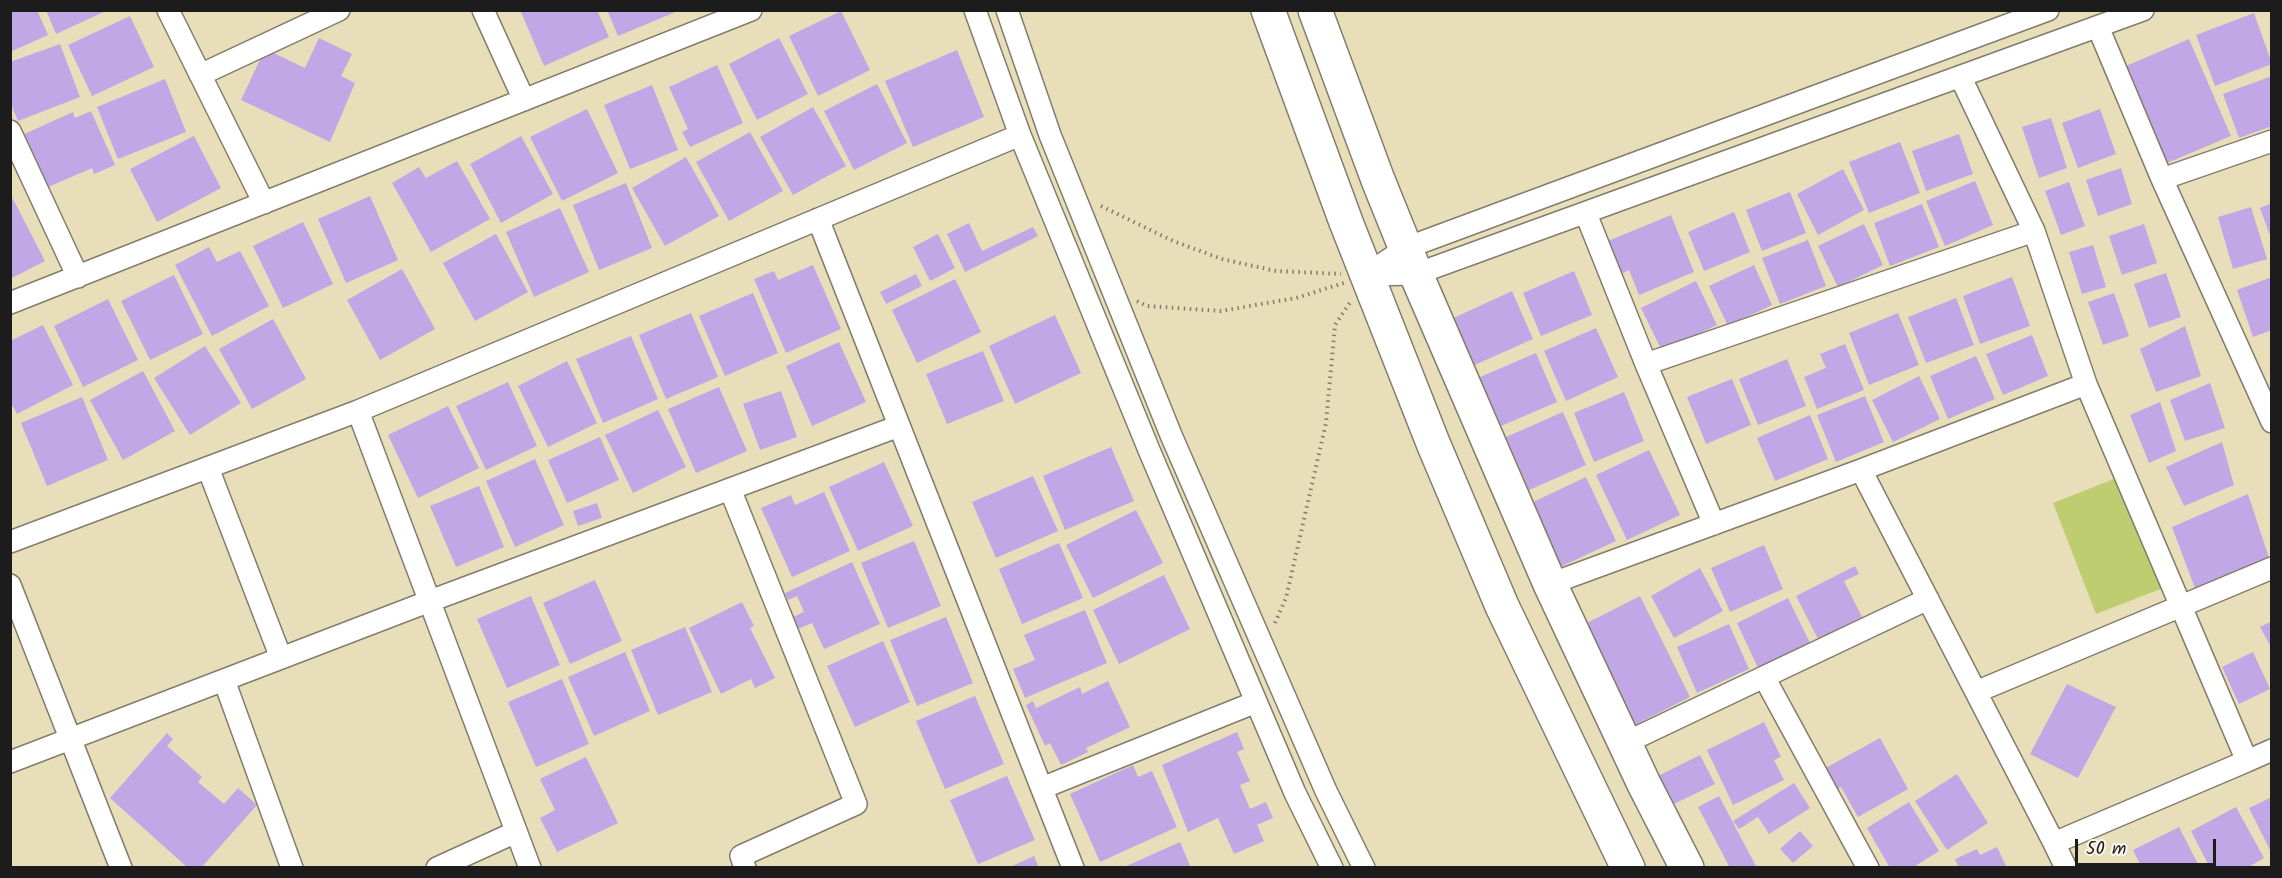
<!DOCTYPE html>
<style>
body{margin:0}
#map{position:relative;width:2282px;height:878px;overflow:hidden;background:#e8deba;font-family:Kalam,sans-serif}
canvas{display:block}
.frame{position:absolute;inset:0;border:12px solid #1c1c1c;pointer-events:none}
.scale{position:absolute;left:2075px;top:839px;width:141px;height:27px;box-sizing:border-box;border:3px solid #1c1c1c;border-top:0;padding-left:8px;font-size:18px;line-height:21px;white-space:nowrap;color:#1c1c1c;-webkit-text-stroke:4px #fbf7ec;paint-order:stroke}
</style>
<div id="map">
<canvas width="2282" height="878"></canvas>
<div class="frame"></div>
<div class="scale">50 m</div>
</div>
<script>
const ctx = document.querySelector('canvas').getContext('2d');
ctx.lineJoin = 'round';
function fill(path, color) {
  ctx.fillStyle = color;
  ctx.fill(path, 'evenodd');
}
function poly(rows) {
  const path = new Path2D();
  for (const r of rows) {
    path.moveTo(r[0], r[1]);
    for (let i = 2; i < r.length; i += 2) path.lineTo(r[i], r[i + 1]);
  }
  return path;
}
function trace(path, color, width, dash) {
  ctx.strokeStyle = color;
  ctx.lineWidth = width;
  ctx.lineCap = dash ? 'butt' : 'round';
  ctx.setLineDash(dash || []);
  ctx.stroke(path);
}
fill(poly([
 [2119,477,2163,588,2096,614,2053,503]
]), '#becd70');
fill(poly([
 [10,10,37,10,48,35,10,52],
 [46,10,108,10,56,34],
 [525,10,597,10,609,37,544,66,521,12],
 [607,10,678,10,678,11,618,36],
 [841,11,870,70,818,96,789,36],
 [2254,13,2272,64,2215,86,2196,35],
 [130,16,154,67,92,96,68,45],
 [319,38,352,54,341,76,355,83,330,142,241,100,265,49,305,68],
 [779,38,808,94,757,120,729,64],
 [2189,39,2231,136,2167,163,2126,66],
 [60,44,80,97,18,121,10,102,10,62],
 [957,50,984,117,913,147,885,81],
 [717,65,743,123,690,147,682,132,688,129,669,87],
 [2272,76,2272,126,2239,138,2223,94],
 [165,79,186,132,118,159,97,107],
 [877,84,907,143,854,170,824,111],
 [652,85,678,150,630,169,604,105],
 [813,107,846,166,793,195,760,137],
 [587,109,618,173,562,201,530,137],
 [2100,109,2116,154,2078,168,2062,123],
 [91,111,115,165,94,174,92,168,46,188,22,135,73,112,75,118],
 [2051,118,2067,168,2039,178,2022,127],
 [750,132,783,191,729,221,696,162],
 [1959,134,1973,174,1926,191,1912,151],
 [194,136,221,188,157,222,130,169],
 [521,136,553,194,501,223,470,164],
 [1900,142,1920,193,1869,213,1849,162],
 [686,157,719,216,665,246,632,188],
 [457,161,490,219,431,252,392,183,419,167,426,178],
 [2121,168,2132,204,2098,216,2086,180],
 [1843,169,1864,210,1818,235,1797,194],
 [1975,181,1993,225,1945,246,1926,201],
 [2069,182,2085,226,2061,235,2045,191],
 [626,183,652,248,599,270,573,205],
 [1790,192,1806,233,1762,251,1746,210],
 [370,196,398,260,346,283,318,219],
 [13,199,45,261,10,279,10,200],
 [2272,203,2272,238,2271,238,2260,208],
 [1922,204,1939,247,1890,266,1874,223],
 [2251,207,2267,259,2233,269,2218,217],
 [560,208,589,272,534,297,506,232],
 [1734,212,1750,252,1704,271,1688,232],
 [1671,215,1694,272,1639,295,1629,270,1621,274,1608,241],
 [303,222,333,284,283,308,253,246],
 [969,223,982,251,1033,227,1038,236,965,272,947,234],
 [1864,224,1883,265,1838,287,1818,246],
 [2144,224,2157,263,2122,275,2109,236],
 [496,234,528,292,475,321,443,263],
 [938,234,955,268,930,281,913,247],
 [1808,240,1826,286,1780,304,1762,258],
 [2093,245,2106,287,2082,294,2069,252],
 [209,247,217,262,240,251,269,306,212,336,175,265],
 [813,265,841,329,786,353,754,279,774,271,778,280],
 [1754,265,1772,305,1728,326,1709,286],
 [402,269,435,329,380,360,347,300],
 [1574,271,1592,315,1541,336,1523,293],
 [2166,273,2181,317,2149,328,2134,284],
 [916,274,922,286,886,304,880,292],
 [174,275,203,334,150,360,121,301],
 [2012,277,2030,326,1980,344,1963,296],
 [2272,277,2272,330,2253,337,2237,290],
 [955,279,981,332,917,363,892,310],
 [1696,281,1717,325,1662,351,1641,308],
 [1512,291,1533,339,1468,368,1447,321],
 [753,293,778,353,725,376,699,316],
 [2114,293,2129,336,2103,345,2088,302],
 [1956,298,1974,345,1926,363,1908,317],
 [108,299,138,360,83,387,54,326],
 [691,313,718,377,666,399,639,335],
 [1898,313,1919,365,1869,385,1849,333],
 [1055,315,1081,373,1015,404,989,346],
 [273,319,306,379,252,409,219,349],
 [43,325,73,385,17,414,10,401,10,341],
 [2185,326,2201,376,2156,392,2140,349],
 [1596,328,1618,377,1566,401,1544,351],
 [2032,335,2048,376,2003,395,1986,354],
 [631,336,658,399,603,423,576,359],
 [839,342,866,402,812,426,786,366],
 [1845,344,1864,390,1817,409,1804,377,1826,368,1820,354],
 [205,346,241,403,190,435,154,378],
 [983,351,1004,401,947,424,926,374],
 [1536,353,1557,402,1501,426,1480,377],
 [1976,356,1995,399,1948,419,1930,376],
 [1787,359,1806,406,1758,425,1739,379],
 [567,361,597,423,548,447,518,386],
 [143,371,175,431,123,460,90,400],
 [1919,376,1940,419,1893,442,1872,400],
 [1732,379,1751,425,1706,444,1687,397],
 [508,382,537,446,486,470,456,406],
 [2210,383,2225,428,2185,441,2170,400],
 [719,387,747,451,696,473,668,409],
 [781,391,797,437,760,450,743,404],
 [1624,392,1644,441,1594,462,1574,413],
 [1865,396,1884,442,1836,462,1817,415],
 [82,397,108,460,47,486,21,423],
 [2160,402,2176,451,2149,463,2130,415],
 [448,406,479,468,418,498,388,435],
 [658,410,686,467,633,493,605,435],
 [1563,412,1586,465,1529,490,1506,437],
 [1810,415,1828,459,1775,481,1757,438],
 [600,437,619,480,567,503,548,460],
 [2222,442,2234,485,2184,506,2166,467],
 [1111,447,1134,501,1065,530,1043,476],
 [1649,450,1680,515,1627,540,1596,475],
 [535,459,564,525,515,547,486,481],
 [884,462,913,526,858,551,829,487],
 [1033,476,1058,531,996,558,972,502],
 [1586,477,1616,541,1558,568,1529,504],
 [479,486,504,547,456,567,430,506],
 [824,492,850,551,792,577,761,508,791,495,795,505],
 [2248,494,2269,558,2196,591,2172,527],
 [597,503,602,518,578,526,573,511],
 [1136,510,1163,563,1093,598,1066,545],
 [914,541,941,606,888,628,861,563],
 [1059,543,1083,598,1022,624,999,569],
 [1764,545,1783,589,1730,612,1711,568],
 [852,562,880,624,824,649,812,623,798,629,793,617,804,612,797,596,788,600,785,593],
 [1855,566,1859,574,1844,581,1862,617,1818,639,1796,596],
 [1700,568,1723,611,1674,638,1651,596],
 [1164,575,1190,629,1119,664,1093,610],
 [595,580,622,641,570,664,543,603],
 [531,596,560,665,507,688,477,619],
 [1640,596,1690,697,1633,726,1583,625],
 [1788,598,1810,643,1758,668,1737,623],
 [742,602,754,626,750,628,775,678,755,688,751,679,721,694,689,628],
 [1085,610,1107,663,1025,698,1013,669,1035,660,1024,635],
 [946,617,973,683,917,706,890,640],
 [2272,621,2272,649,2260,627],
 [1729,624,1749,669,1697,693,1677,647],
 [685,627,712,692,658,715,631,650],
 [883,641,910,702,855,727,827,666],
 [625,652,650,711,594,736,568,677],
 [2253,652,2270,689,2239,704,2222,667],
 [562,679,589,744,536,767,508,702],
 [1108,681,1130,727,1086,748,1088,752,1061,765,1050,743,1045,746,1026,705,1033,701,1036,708,1080,687,1082,694],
 [2067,684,2116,707,2078,778,2030,754],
 [975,696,1004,764,945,789,916,721],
 [1764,722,1781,757,1774,760,1784,780,1733,805,1707,750],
 [1237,732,1244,749,1237,752,1250,781,1240,785,1250,809,1266,802,1273,818,1257,825,1264,841,1234,854,1218,818,1188,832,1162,765],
 [167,733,173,739,167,746,202,777,198,782,224,804,238,788,257,805,201,868,188,868,110,798],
 [1880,738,1908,789,1858,817,1841,787,1832,792,1820,771],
 [1700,755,1715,784,1672,805,1658,776],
 [586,757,618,823,557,852,540,818,555,810,540,779],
 [1133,765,1138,777,1152,771,1177,827,1100,862,1070,794],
 [1957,774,1988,823,1947,850,1915,801],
 [1007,776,1035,840,978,864,950,800],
 [1794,783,1810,808,1769,834,1758,817,1739,829,1733,821],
 [1719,796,1730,817,1757,868,1730,868,1698,807],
 [2272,797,2272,854,2249,808],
 [1909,802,1939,851,1912,868,1890,868,1867,828],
 [2236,807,2264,858,2247,868,2210,868,2191,831],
 [2179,827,2200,868,2142,868,2133,850],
 [1800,831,1813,846,1793,863,1780,849],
 [1180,842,1191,868,1122,868],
 [1997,847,2007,868,1959,868,1955,859,1977,849,1980,855],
 [1034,856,1039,868,1008,868]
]), '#c2a7e6');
const minor = poly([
 [168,10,264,203],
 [483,10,524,100],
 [975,10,1020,135,1149,450,1295,793,1332,868],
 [1007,10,1050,135,1171,435,1326,791,1364,868],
 [2098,27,2162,179,2272,422],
 [200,75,339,10],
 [1961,78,2034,231,2086,384,2247,761,2272,750],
 [10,131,78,277],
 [2162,179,2272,141],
 [1586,214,1646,364,1714,524],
 [818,219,1073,868],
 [1366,275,1416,274,2143,10],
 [1366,275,1406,248,2048,10],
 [10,303,751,10],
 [1646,364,2034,231],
 [358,411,530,868],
 [208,468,281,658],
 [1861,470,2086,384],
 [730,489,856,804,741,856,745,868],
 [10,542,358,411,1020,135],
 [1550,584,1861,470,2054,843,2247,761],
 [10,585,121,868],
 [1764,677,1868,868],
 [224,680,292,868],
 [1976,692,2272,568],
 [1625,743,1928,599],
 [10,762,430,601,899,426],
 [1042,788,1256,702],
 [2054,843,2066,868],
 [437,868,516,832]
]);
const primary = poly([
 [1268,10,1346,222,1433,443,1502,606,1628,868],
 [1315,10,1378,180,1416,274,1550,584,1644,784,1687,868]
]);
trace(minor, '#827d6b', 24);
trace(primary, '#827d6b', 36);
trace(poly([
 [1101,206,1173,241,1222,259,1276,271,1341,274],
 [1137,301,1147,306,1221,311,1296,298,1344,283],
 [1275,623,1286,598,1326,423,1335,325,1351,301]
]), '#827d6b', 4, [1.5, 4.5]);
trace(minor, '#fff', 21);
trace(primary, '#fff', 33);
</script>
